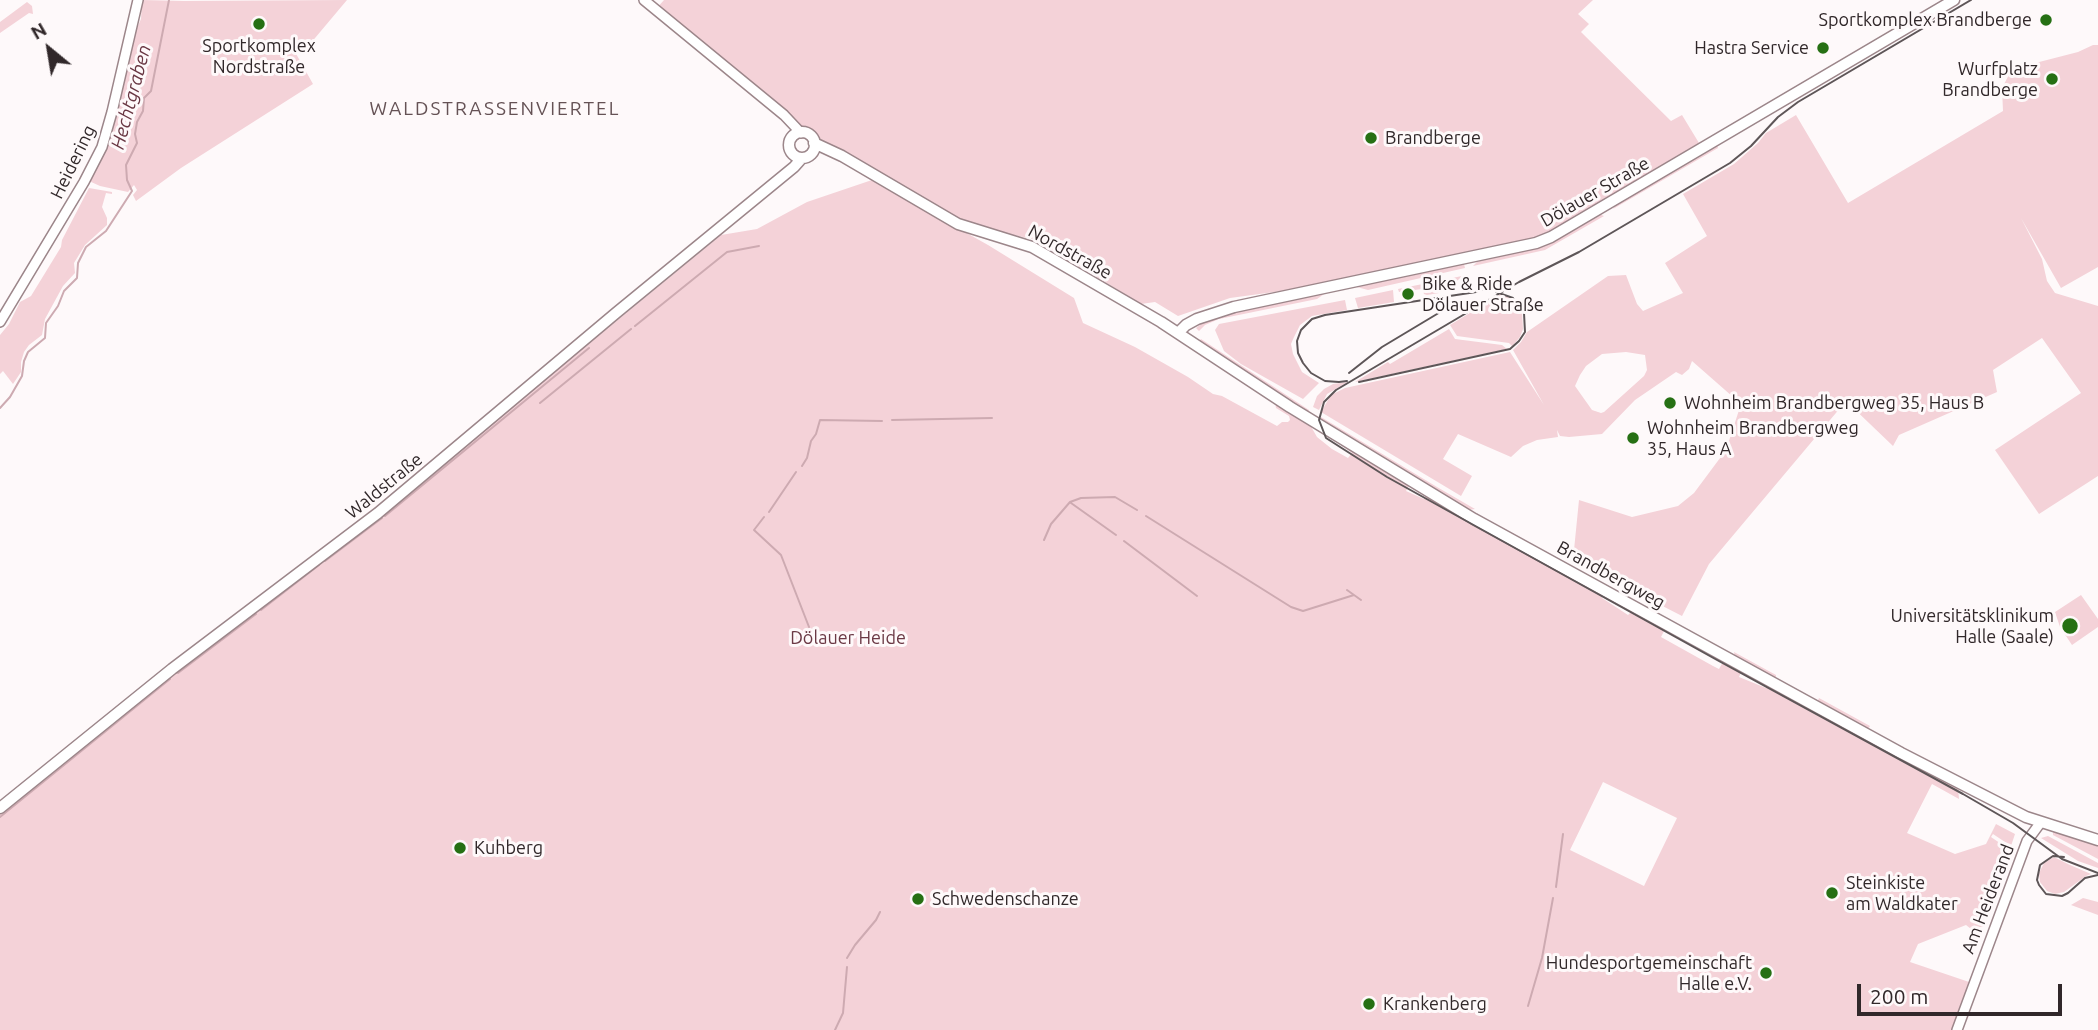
<!DOCTYPE html>
<meta charset="utf-8">
<style>
body{margin:0}
#map{position:relative;width:2098px;height:1030px;overflow:hidden;background:#fef9fa;font-family:Ubuntu,sans-serif}
canvas{display:block}
.north{position:absolute;left:14px;top:14px;width:70px;height:70px;-webkit-text-stroke:5px #fef9fa;paint-order:stroke;rotate:330deg;font-size:19px;font-weight:700;line-height:28px;text-align:center;color:#31282a}
.north::after{content:'';display:block;margin:auto;width:24px;height:32px;background:#31282a;clip-path:polygon(50% 0,100% 100%,50% 72%,0 100%)}
.scale{position:absolute;left:1857px;top:984px;width:205px;height:32px;box-sizing:border-box;border:4px solid #31282a;border-top:0;padding-left:9px;font-size:21px;line-height:24px;white-space:nowrap;color:#31282a;-webkit-text-stroke:5px #fef9fa;paint-order:stroke}
</style>
<div id="map">
<canvas width="2098" height="1030"></canvas>
<div class="north">N</div>
<div class="scale">200 m</div>
</div>
<script>
const ctx = document.querySelector('canvas').getContext('2d');
ctx.lineJoin = 'round';
function fill(path, color) {
  ctx.fillStyle = color;
  ctx.fill(path, 'evenodd');
}
function poly(rows) {
  const path = new Path2D();
  for (const r of rows) {
    if (r.length === 3) {
      path.moveTo(r[0] + r[2], r[1]);
      path.arc(r[0], r[1], r[2], 0, 2 * Math.PI);
      continue;
    }
    path.moveTo(r[0], r[1]);
    for (let i = 2; i < r.length; i += 2) path.lineTo(r[i], r[i + 1]);
  }
  return path;
}
function trace(path, color, width, dash) {
  ctx.strokeStyle = color;
  ctx.lineWidth = width;
  ctx.lineCap = dash ? 'butt' : 'round';
  ctx.setLineDash(dash || []);
  ctx.stroke(path);
}
function label(font, color, halo, rows, align = 'center') {
  ctx.font = font + ' Ubuntu,sans-serif';
  ctx.lineWidth = 6;
  ctx.setLineDash([]);
  ctx.textBaseline = 'middle';
  ctx.strokeStyle = halo;
  ctx.fillStyle = color;
  for (const [text, x, y, turn = 0] of rows) {
    ctx.save();
    ctx.translate(x, y);
    ctx.rotate((+turn || 0) * Math.PI / 180);
    ctx.textAlign = isNaN(turn) ? turn : align;
    if (halo) ctx.strokeText(text, 0, 0);
    ctx.fillText(text, 0, 0);
    ctx.restore();
  }
}
fill(poly([
 [142,0,184,1,347,0,310,44,290,43,313,84,181,168,136,201,133,195,137,190,134,185,128,192,100,186,89,181,130,44,141,19],
 [664,0,1593,0,1578,14,1589,24,1581,32,1671,121,1682,115,1699,143,1605,207,1551,237,1341,283,1230,298,1178,316,1155,302,1141,304,1036,240,966,224,821,144,656,9],
 [27,2,32,6,33,14,29,13,0,33,0,22],
 [2093,45,2098,45,2098,267,2061,288,2021,218,2042,259,2047,281,2055,293,2098,306,2098,476,2039,514,1995,450,2081,393,2042,338,1993,370,1997,392,1899,435,1893,446,1846,401,1709,564,1682,616,1573,560,1579,500,1632,517,1678,506,1694,493,1726,450,1741,404,1692,361,1689,369,1682,375,1676,372,1635,400,1602,434,1569,437,1560,436,1557,430,1558,437,1537,440,1523,446,1511,457,1458,434,1443,459,1472,476,1461,496,1321,412,1331,395,1345,388,1510,352,1544,405,1513,350,1521,342,1527,332,1608,276,1626,275,1637,304,1643,311,1683,293,1665,263,1707,236,1683,194,1734,164,1758,143,1766,133,1796,115,1848,203,2003,111,2002,88,2012,69,2078,52],
 [1626,352,1645,355,1647,370,1644,376,1604,412,1601,413,1592,410,1575,386,1580,375,1586,366,1602,354],
 [1717,145,1718,148,1613,209,1617,204],
 [872,180,988,245,1074,298,1083,323,1135,347,1188,377,1213,394,1222,396,1277,426,1282,422,1288,422,1290,420,1289,416,1276,408,1275,402,1309,423,1317,437,1332,449,1348,458,1352,453,1329,437,1326,433,1421,492,1409,486,1406,491,1424,499,1427,496,1604,594,1602,598,1628,615,1633,610,1666,627,1661,637,1713,666,1719,669,1724,660,1742,670,1739,677,1766,688,1768,684,1958,787,1959,799,1932,784,1907,833,1955,854,1986,844,1996,824,2015,834,2011,846,1993,834,1991,837,2010,850,2000,878,1988,884,1989,897,1979,914,1984,918,1985,926,1971,929,1966,925,1918,944,1910,962,1972,983,1956,1030,0,1030,0,812,168,676,380,515,721,235,757,229,807,202],
 [1603,782,1677,818,1644,886,1570,850],
 [89,188,112,192,112,194,106,193,102,207,107,218,107,225,85,245,74,263,75,273,63,286,45,319,42,335,29,345,24,352,21,362,21,372,13,384,3,371,0,374,0,335,9,324,20,302,31,296,61,247,62,240],
 [1599,214,1604,216,1545,250,1473,266,1477,262,1484,259,1532,248,1554,239],
 [1461,263,1464,264,1465,268,1368,290,1353,286],
 [1462,276,1453,285,1439,293,1427,295,1424,294,1422,289,1399,292,1398,289],
 [1330,290,1317,299,1219,319,1205,325,1199,331,1196,328,1208,318,1227,312],
 [1393,290,1394,302,1358,308,1355,298],
 [1501,294,1515,301,1522,313,1523,329,1520,337,1515,343,1512,346,1509,343,1457,336,1450,325],
 [1345,300,1347,310,1312,316,1300,325,1294,337,1291,344,1293,354,1302,372,1319,383,1303,399,1241,364,1224,351,1215,330,1219,324],
 [1449,329,1455,339,1502,345,1507,349,1355,382,1388,362,1390,364],
 [1201,339,1309,410,1308,414,1241,370,1199,341],
 [1348,382,1327,394,1319,410,1313,407,1317,396,1324,389,1333,384],
 [1321,417,1437,487,1475,509,1468,510,1321,422],
 [2081,595,2098,619,2098,627,2072,645,2060,627,2055,612],
 [1734,652,1776,675,1776,677,1774,680,1735,657],
 [1819,698,1870,726,1867,731,1817,703],
 [2053,832,2098,845,2098,859,2053,835],
 [2048,836,2098,863,2098,868,2078,861,2041,838],
 [2054,857,2070,865,2091,874,2086,876,2064,892,2055,894,2047,891,2040,882,2039,873,2044,863],
 [2083,898,2098,902,2098,915,2071,905]
]), '#f4d2d8');
trace(poly([
 [635,326,727,252,759,246],
 [540,403,631,329],
 [0,408,10,397,22,376,24,361,28,352,45,338,46,323,58,306,64,291,77,278,78,263,86,247,106,231,132,191,127,180,126,165,137,143,135,134,137,122,143,111,144,98,151,91,169,0],
 [892,420,992,418],
 [802,466,807,458,811,441,816,434,820,420,882,421],
 [1071,503,1116,535],
 [769,512,796,472],
 [385,516,589,348],
 [1146,516,1291,607,1303,611,1354,595,1361,600],
 [764,517,754,530,781,555,809,627],
 [1044,540,1051,524,1070,502,1081,498,1115,497,1137,510],
 [1124,541,1197,596],
 [325,561,382,518],
 [1347,590,1354,595],
 [261,610,319,565],
 [178,673,256,614],
 [0,817,170,679],
 [1556,887,1563,834],
 [847,958,855,945,876,920,880,912],
 [1528,1006,1542,958,1553,898],
 [835,1030,843,1013,847,967]
]), '#cdaab1', 2);
const tertiary = poly([
 [644,0,784,115,801,133],
 [0,322,84,182,102,147,112,112,138,0],
 [1957,1030,2027,841,2041,822]
]);
const secondary = poly([
 [802,145,13],
 [814,143,842,156,958,224,1032,247,1161,322,1290,407,1474,519,1901,753,2026,817,2098,840],
 [1178,333,1186,325,1197,319,1234,307,1536,243,1551,237,1954,0],
 [0,808,172,669,378,513,616,313,794,167,802,158]
]);
trace(tertiary, '#9c868a', 12);
trace(secondary, '#9c868a', 13);
trace(tertiary, '#fff', 9);
trace(secondary, '#fff', 10);
trace(poly([
 [1971,0,1798,102,1778,117,1751,146,1730,163,1579,252,1519,282,1336,390,1324,402,1319,420,1326,438,1387,477,1717,660,1963,794,2013,823,2062,859,2098,873],
 [1349,373,1382,347,1447,308,1470,301],
 [1347,381,1339,382,1325,381,1311,373,1303,363,1298,353,1297,341,1301,330,1312,319,1325,315,1476,292,1504,282],
 [1359,382,1510,349,1519,341,1525,332,1524,313,1513,298,1496,292],
 [2064,857,2053,856,2040,865,2037,880,2039,885,2046,894,2062,896,2068,893,2085,878,2098,875]
]), '#5e5658', 2);
for (const [x, y, r, color] of [
 [2046,20,7,"#267014"],
 [259,24,7,"#267014"],
 [1823,48,7,"#267014"],
 [2052,79,7,"#267014"],
 [1371,138,7,"#267014"],
 [1408,294,7,"#267014"],
 [1670,403,7,"#267014"],
 [1633,438,7,"#267014"],
 [2070,626,9,"#267014"],
 [460,848,7,"#267014"],
 [1832,893,7,"#267014"],
 [918,899,7,"#267014"],
 [1766,973,7,"#267014"],
 [1369,1004,7,"#267014"]
]) {
  const dot = new Path2D();
  dot.arc(x, y, r, 0, 2 * Math.PI);
  ctx.fillStyle = color;
  ctx.fill(dot);
  trace(dot, '#fef9fa', 2.5);
}
label('18px', '#31282a', '#fef9fa', [
 ["Sportkomplex Brandberge",2032,20,"right"],
 ["Sportkomplex",259,46,"center"],
 ["Nordstraße",259,67,"center"],
 ["Hastra Service",1809,48,"right"],
 ["Wurfplatz",2038,69,"right"],
 ["Brandberge",2038,90,"right"],
 ["Brandberge",1385,138],
 ["Bike & Ride",1422,284],
 ["Dölauer Straße",1422,305],
 ["Wohnheim Brandbergweg 35, Haus B",1684,403],
 ["Wohnheim Brandbergweg",1647,428],
 ["35, Haus A",1647,449],
 ["Universitätsklinikum",2054,616,"right"],
 ["Halle (Saale)",2054,637,"right"],
 ["Kuhberg",474,848],
 ["Steinkiste",1846,883],
 ["am Waldkater",1846,904],
 ["Schwedenschanze",932,899],
 ["Hundesportgemeinschaft",1752,963,"right"],
 ["Halle e.V.",1752,984,"right"],
 ["Krankenberg",1383,1004]
], 'left');
label('18px', '#31282a', '#fef9fa', [
 ["Heidering",73,162,-64],
 ["Dölauer Straße",1595,192,-30],
 ["Nordstraße",1070,252,29],
 ["Waldstraße",384,486,-39],
 ["Brandbergweg",1611,575,29],
 ["Am Heiderand",1988,899,-69]
]);
label('18px', '#6b3945', '#fef9fa', [
 ["Dölauer Heide",848,638]
]);
label('italic 19px', '#693743', '#fef9fa', [
 ["Hechtgraben",131,97,-75]
]);
ctx.letterSpacing = '2px';
label('19px', '#655255', '#fef9fa', [
 ["WALDSTRASSENVIERTEL",495,109]
]);
ctx.letterSpacing = '0px';
</script>
